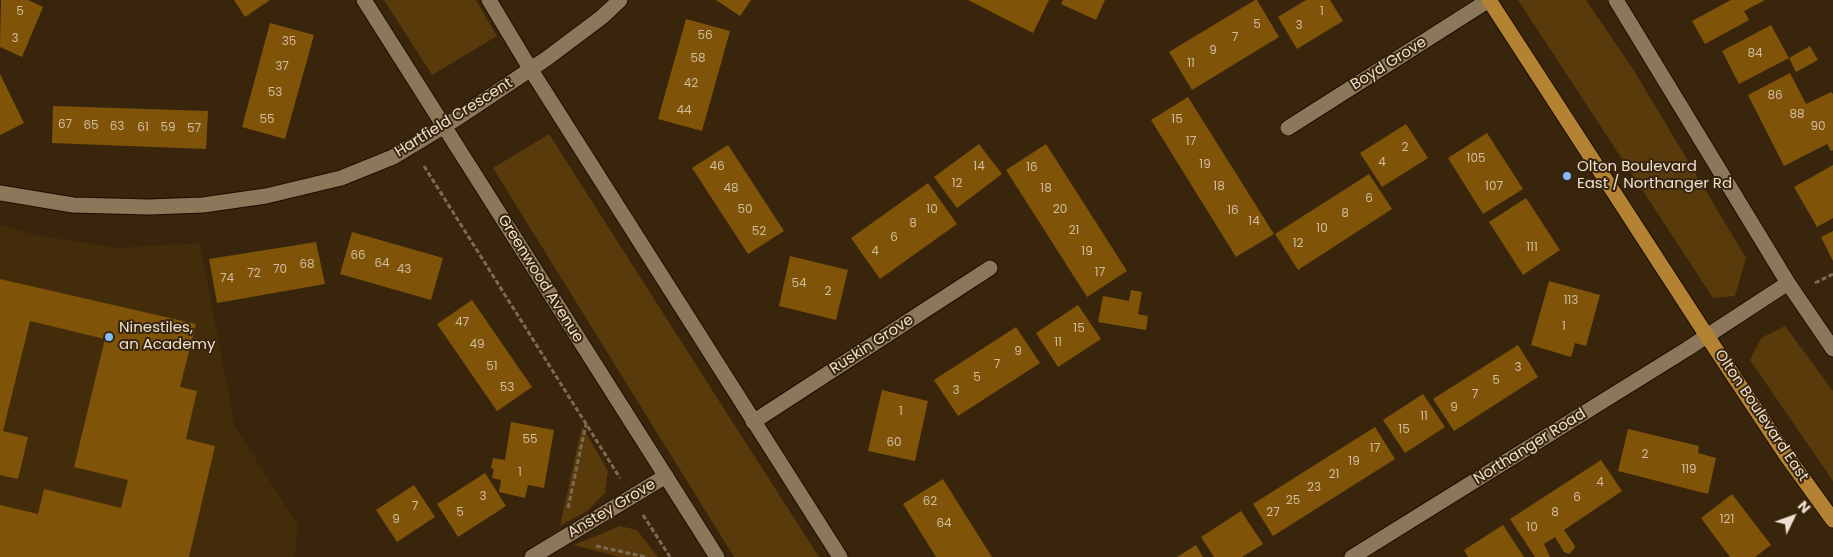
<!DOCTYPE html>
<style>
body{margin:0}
#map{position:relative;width:1833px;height:557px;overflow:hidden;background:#38250c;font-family:Poppins,sans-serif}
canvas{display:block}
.north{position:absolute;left:1768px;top:492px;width:50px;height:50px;-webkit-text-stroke:4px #38250c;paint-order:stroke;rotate:48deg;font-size:14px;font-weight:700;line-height:20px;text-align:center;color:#ece0d1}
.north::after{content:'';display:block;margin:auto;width:18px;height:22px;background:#ece0d1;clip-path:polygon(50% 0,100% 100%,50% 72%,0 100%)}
</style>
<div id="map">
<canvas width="1833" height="557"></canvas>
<div class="north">N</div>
</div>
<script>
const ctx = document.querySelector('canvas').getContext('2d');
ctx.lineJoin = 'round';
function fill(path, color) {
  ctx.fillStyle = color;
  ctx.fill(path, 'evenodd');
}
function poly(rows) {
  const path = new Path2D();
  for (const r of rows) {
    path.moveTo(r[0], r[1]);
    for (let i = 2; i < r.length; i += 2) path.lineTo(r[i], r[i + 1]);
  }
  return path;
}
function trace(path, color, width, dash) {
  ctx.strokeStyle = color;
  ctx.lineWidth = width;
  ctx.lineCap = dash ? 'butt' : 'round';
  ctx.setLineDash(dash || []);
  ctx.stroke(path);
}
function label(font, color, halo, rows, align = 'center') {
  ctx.font = font + ' Poppins,sans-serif';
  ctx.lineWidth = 4;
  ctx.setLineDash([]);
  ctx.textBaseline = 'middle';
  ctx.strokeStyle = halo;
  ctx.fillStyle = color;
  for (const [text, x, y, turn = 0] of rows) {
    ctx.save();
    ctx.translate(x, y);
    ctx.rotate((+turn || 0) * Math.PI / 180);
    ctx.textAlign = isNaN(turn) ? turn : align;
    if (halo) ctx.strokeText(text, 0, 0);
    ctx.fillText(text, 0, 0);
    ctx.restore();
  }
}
fill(poly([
 [0,224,35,235,117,248,200,243,235,427,298,525,295,557,0,557]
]), '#432c0a');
fill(poly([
 [384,0,476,0,497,36,432,75],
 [1518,0,1586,0,1633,69,1746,258,1735,296,1713,298],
 [549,134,737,429,819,557,734,557,493,168],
 [1785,326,1833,391,1833,481,1750,360,1761,338],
 [582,426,608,471,605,493,587,511,560,526],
 [620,526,637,530,658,557,619,557,574,545]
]), '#593a0a');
fill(poly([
 [1,0,28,0,43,7,22,57,0,47],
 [234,0,270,0,245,17],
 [716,0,751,0,740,16],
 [968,0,1049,0,1033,33],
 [1063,0,1105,0,1096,20,1061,4],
 [1255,0,1257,0,1279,37,1192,90,1169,52],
 [1306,0,1330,0,1343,21,1297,49,1278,17],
 [1731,0,1765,0,1744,11,1749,20,1705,44,1692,21],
 [686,19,730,31,702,131,658,119],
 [270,23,314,35,285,139,242,127],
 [1771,25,1789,58,1739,84,1722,51],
 [1810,46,1818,60,1796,72,1789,58],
 [1790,73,1806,104,1831,92,1833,94,1833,150,1831,151,1827,144,1784,166,1748,95],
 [0,74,24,123,0,135],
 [1188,97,1274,234,1236,257,1151,120],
 [53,106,208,111,206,149,52,143],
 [1406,124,1428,158,1382,187,1360,153],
 [1487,133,1523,189,1483,214,1448,158],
 [979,144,1002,174,957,208,934,177],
 [1046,144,1127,271,1087,297,1006,170],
 [728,145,784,231,748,254,692,168],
 [1833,165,1833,218,1817,227,1794,187],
 [1369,174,1392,209,1298,270,1275,234],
 [928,183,957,224,880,279,851,238],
 [1526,198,1560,250,1523,275,1489,222],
 [1833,231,1833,261,1821,237],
 [352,232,443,258,431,300,340,274],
 [316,242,325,284,217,303,209,259],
 [790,256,848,270,836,320,779,306],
 [0,279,196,324,180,387,197,391,186,439,215,446,189,557,0,557,0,505,38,514,44,489,121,508,128,480,74,467,105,339,30,321,3,431,28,437,18,479,0,475],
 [1549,281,1600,295,1586,346,1575,343,1571,357,1531,345],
 [1131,290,1142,292,1138,314,1148,316,1146,330,1098,322,1103,296,1129,301],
 [472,300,532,387,497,411,437,324],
 [1078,305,1101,339,1058,367,1036,333],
 [1016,327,1040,363,958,416,934,380],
 [1518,345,1538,377,1454,431,1433,399],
 [882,390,928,401,915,461,868,451],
 [1423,394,1445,427,1405,453,1383,420],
 [511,422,554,430,544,488,528,485,525,498,499,492,501,480,492,478,494,469,491,468,493,458,505,460],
 [1375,427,1395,459,1273,536,1253,504],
 [1628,429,1699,446,1698,453,1716,458,1708,494,1618,471],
 [1601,460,1622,491,1564,530,1575,546,1574,549,1569,554,1564,552,1555,537,1544,544,1550,557,1535,557,1510,519],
 [485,473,506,506,458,537,437,504],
 [943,479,985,546,992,557,936,557,903,504],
 [414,485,435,517,397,542,376,510],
 [1732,494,1771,545,1755,557,1730,557,1701,518],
 [1241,511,1263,544,1242,557,1214,557,1201,537],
 [1503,525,1524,557,1468,557,1464,550],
 [1196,545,1203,557,1177,557]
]), '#7f5409');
const minor = poly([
 [364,0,717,557],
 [489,0,531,70,840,557],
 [1616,0,1788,283,1833,349],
 [1288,128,1489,0],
 [0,193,73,205,149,207,203,205,266,196,341,178,393,157,456,119,546,59,602,17,620,0],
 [753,422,990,268],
 [532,557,666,476],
 [1352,557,1687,349,1788,283]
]);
const major = poly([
 [1489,0,1707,336,1786,455,1833,520]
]);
trace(minor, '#1e0e00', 17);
trace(major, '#1e0e00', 17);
trace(poly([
 [424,166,620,478],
 [1815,283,1833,274],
 [568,508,586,424],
 [643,515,670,557],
 [596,546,646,557]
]), '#7b6b55', 3, [5, 2.5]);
trace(minor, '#8c775b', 15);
trace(major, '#b38233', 15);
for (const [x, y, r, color] of [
 [1567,176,5,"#85bbfb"],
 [109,337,5,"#85bbfb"]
]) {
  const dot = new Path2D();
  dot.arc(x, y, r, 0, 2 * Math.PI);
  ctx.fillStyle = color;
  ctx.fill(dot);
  trace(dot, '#38250c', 2);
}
label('12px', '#d1bd9f', null, [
 ["5",20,12],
 ["1",1322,12],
 ["5",1257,25],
 ["3",1299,26],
 ["56",705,36],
 ["7",1235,38],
 ["3",15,39],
 ["35",289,42],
 ["9",1213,51],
 ["84",1755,54],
 ["58",698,59],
 ["11",1191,64],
 ["37",282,67],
 ["42",691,84],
 ["53",275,93],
 ["86",1775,96],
 ["44",684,111],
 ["88",1797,115],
 ["55",267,120],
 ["15",1177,120],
 ["67",65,125],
 ["65",91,126],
 ["63",117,127],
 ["90",1818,127],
 ["61",143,128],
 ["59",168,128],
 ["57",194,129],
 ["17",1191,142],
 ["2",1405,148],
 ["105",1476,159],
 ["4",1382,163],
 ["19",1205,165],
 ["46",717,167],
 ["14",979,167],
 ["16",1032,168],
 ["12",957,184],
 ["18",1219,187],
 ["107",1494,187],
 ["48",731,189],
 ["18",1046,189],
 ["6",1369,199],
 ["50",745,210],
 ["10",932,210],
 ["20",1060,210],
 ["16",1233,211],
 ["8",1345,214],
 ["14",1254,222],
 ["8",913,224],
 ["10",1322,229],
 ["21",1074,231],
 ["52",759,232],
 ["6",894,238],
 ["12",1298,244],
 ["111",1532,248],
 ["4",875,252],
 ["19",1087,252],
 ["66",358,256],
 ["64",382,264],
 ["68",307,265],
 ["70",280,270],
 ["43",404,270],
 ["17",1100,273],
 ["72",254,274],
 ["74",227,279],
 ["54",799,284],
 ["2",828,292],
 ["113",1571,301],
 ["47",462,323],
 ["1",1564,327],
 ["15",1079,329],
 ["11",1058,343],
 ["49",477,345],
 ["9",1018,352],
 ["7",997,365],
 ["51",492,367],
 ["3",1518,368],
 ["5",977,378],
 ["5",1496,381],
 ["53",507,388],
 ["3",956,391],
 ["7",1475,395],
 ["9",1454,408],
 ["1",901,412],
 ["11",1424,417],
 ["15",1404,430],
 ["55",530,440],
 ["60",894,443],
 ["17",1375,449],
 ["2",1645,455],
 ["19",1354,462],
 ["119",1689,470],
 ["1",520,473],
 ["21",1334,475],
 ["4",1600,483],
 ["23",1314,488],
 ["3",483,497],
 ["6",1577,498],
 ["25",1293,501],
 ["62",930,502],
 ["7",415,507],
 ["5",460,513],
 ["27",1273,513],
 ["8",1555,513],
 ["9",396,520],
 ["121",1727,520],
 ["64",944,524],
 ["10",1532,528]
]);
label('15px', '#ece0d1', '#38250c', [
 ["Boyd Grove",1389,64,-32],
 ["Hartfield Crescent",454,118,-32],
 ["Greenwood Avenue",540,279,58],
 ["Ruskin Grove",872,345,-33],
 ["Olton Boulevard East",1761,416,56],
 ["Northanger Road",1530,447,-32],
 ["Anstey Grove",612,509,-31]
]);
label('15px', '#ece0d1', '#38250c', [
 ["Olton Boulevard",1577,167],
 ["East / Northanger Rd",1577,184],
 ["Ninestiles,",119,328],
 ["an Academy",119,345]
], 'left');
</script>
